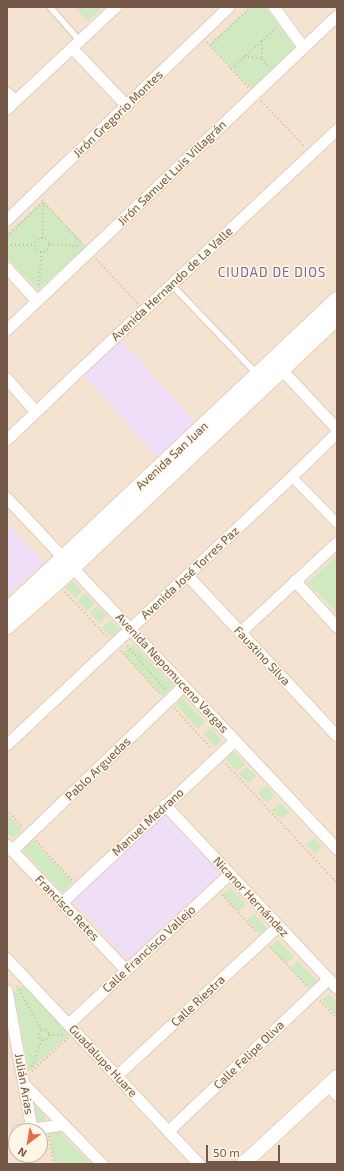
<!DOCTYPE html>
<meta charset="utf-8">
<style>
body{margin:0}
#map{position:relative;width:344px;height:1171px;overflow:hidden;background:#fcf2e1;font-family:"Exo 2",sans-serif}
canvas{display:block}
.frame{position:absolute;inset:0;border:8px solid #735848;pointer-events:none}
.north{position:absolute;left:8px;top:1123px;width:40px;height:40px;box-sizing:border-box;background:#fff6e7;border:1px solid #c7b7a7;border-radius:50%;rotate:211deg;font-size:11px;font-weight:700;line-height:16px;text-align:center;color:#735848}
.north::after{content:'';display:block;margin:auto;width:14px;height:18px;background:#e66b46;clip-path:polygon(50% 0,100% 100%,50% 72%,0 100%)}
.scale{position:absolute;left:206px;top:1145px;width:74px;height:18px;box-sizing:border-box;border:2px solid #735848;border-top:0;padding-left:5px;font-size:12px;line-height:14px;white-space:nowrap;color:#735848;-webkit-text-stroke:3px #fff6e7;paint-order:stroke}
</style>
<div id="map">
<canvas width="344" height="1171"></canvas>
<div class="frame"></div>
<div class="north">N</div>
<div class="scale">50 m</div>
</div>
<script>
const ctx = document.querySelector('canvas').getContext('2d');
ctx.lineJoin = 'round';
function fill(path, color) {
  ctx.fillStyle = color;
  ctx.fill(path, 'evenodd');
}
function poly(rows) {
  const path = new Path2D();
  for (const r of rows) {
    if (r.length === 3) {
      path.moveTo(r[0] + r[2], r[1]);
      path.arc(r[0], r[1], r[2], 0, 2 * Math.PI);
      continue;
    }
    path.moveTo(r[0], r[1]);
    for (let i = 2; i < r.length; i += 2) path.lineTo(r[i], r[i + 1]);
  }
  return path;
}
function trace(path, color, width, dash) {
  ctx.strokeStyle = color;
  ctx.lineWidth = width;
  ctx.lineCap = dash ? 'butt' : 'round';
  ctx.setLineDash(dash || []);
  ctx.stroke(path);
}
function label(font, color, halo, rows, align = 'center') {
  ctx.font = font + ' "Exo 2",sans-serif';
  ctx.lineWidth = 3;
  ctx.setLineDash([]);
  ctx.textBaseline = 'middle';
  ctx.strokeStyle = halo;
  ctx.fillStyle = color;
  for (const [text, x, y, turn = 0] of rows) {
    ctx.save();
    ctx.translate(x, y);
    ctx.rotate((+turn || 0) * Math.PI / 180);
    ctx.textAlign = isNaN(turn) ? turn : align;
    if (halo) ctx.strokeText(text, 0, 0);
    ctx.fillText(text, 0, 0);
    ctx.restore();
  }
}
fill(poly([
 [7,7,337,7,337,1164,7,1164],
 [16,1131,40,1131,40,1155,16,1155]
]), '#f3e3d0');
fill(poly([
 [122,341,196,423,158,458,84,376],
 [7,523,45,563,7,594],
 [166,813,222,872,128,959,73,900]
]), '#efdef8');
fill(poly([
 [75,7,100,7,101,8,88,21],
 [250,7,265,7,296,49,253,90,209,44],
 [43,201,86,246,38,290,7,257,7,234],
 [337,555,337,613,308,583],
 [73,581,82,591,75,598,65,588],
 [85,594,95,603,87,611,77,601],
 [97,606,107,616,99,623,90,613],
 [110,620,119,630,112,637,102,628],
 [133,644,173,686,163,696,123,653],
 [182,698,205,722,198,729,176,705],
 [211,728,222,740,215,747,203,734],
 [233,751,245,764,237,771,225,758],
 [247,767,256,776,248,783,239,773],
 [266,786,274,796,267,803,258,793],
 [280,803,289,812,281,819,272,810],
 [7,814,22,830,13,838,7,832],
 [314,838,322,847,315,854,306,845],
 [33,840,73,882,62,892,22,849],
 [230,888,246,905,239,912,223,895],
 [254,914,267,928,260,935,247,921],
 [278,940,294,957,286,964,270,947],
 [298,961,317,981,309,988,291,969],
 [20,986,25,987,70,1034,29,1071,14,993,17,987],
 [329,994,337,1002,337,1017,322,1000],
 [35,1103,46,1117,43,1122,37,1121,34,1104],
 [48,1130,56,1130,60,1132,91,1164,55,1164]
]), '#d0e9c0');
const service = poly([
 [50,7,80,41],
 [172,285,257,374]
]);
const pedestrian = poly([
 [292,477,337,523]
]);
const minor = poly([
 [274,7,304,48],
 [72,48,127,106],
 [7,93,15,101],
 [7,109,116,7],
 [7,220,229,7],
 [7,268,37,301],
 [7,330,337,16],
 [282,370,337,429],
 [7,379,36,412],
 [7,440,77,373,337,130],
 [7,498,337,849],
 [188,576,337,736],
 [295,581,337,627],
 [240,633,337,543],
 [7,745,292,477,337,433],
 [165,805,337,988],
 [7,845,126,970],
 [12,851,184,686],
 [62,903,235,741],
 [7,959,199,1164],
 [7,991,32,1129],
 [69,1024,230,874],
 [117,1076,279,926],
 [24,1084,102,1164],
 [328,1085,337,1095],
 [18,1131,63,1125],
 [169,1131,329,979]
]);
const tertiary = poly([
 [243,1164,337,1077]
]);
const secondary = poly([
 [7,611,337,300],
 [7,626,56,583,337,317]
]);
trace(service, '#e0cebd', 8);
trace(pedestrian, '#e0cebd', 11);
trace(minor, '#e0cebd', 13);
trace(tertiary, '#e0cebd', 16);
trace(secondary, '#e5cfbb', 18);
trace(poly([
 [207,42,248,87],
 [210,46,251,7],
 [244,56,262,59,262,40],
 [262,59,269,67],
 [231,69,277,27],
 [261,101,305,147],
 [42,200,82,244],
 [7,236,43,202],
 [43,238,43,202],
 [42,245,7],
 [49,244,81,246],
 [7,245,35,245],
 [96,259,138,304],
 [39,285,41,252],
 [65,592,108,638],
 [127,646,166,690],
 [121,651,161,695],
 [174,708,212,749],
 [226,764,337,883],
 [7,810,23,828],
 [36,841,72,880],
 [222,895,257,933],
 [270,947,308,987],
 [17,986,42,1031],
 [320,1001,337,1019],
 [44,1035,5],
 [49,1035,64,1035],
 [32,1067,42,1040],
 [32,1071,68,1038],
 [49,1136,54,1164]
]), '#d6b39c', 2, [1, 3]);
trace(service, '#fff', 5.5);
trace(pedestrian, '#fff', 9);
trace(minor, '#fff', 11);
trace(tertiary, '#fff', 14);
trace(secondary, '#fff', 16);
label('12px', '#735848', '#fff6e7', [
 ["Jirón Gregorio Montes",118,114,-44],
 ["Jirón Samuel Luis Villagrán",172,173,-44],
 ["Avenida Hernando de La Valle",172,284,-43],
 ["Avenida San Juan",172,456,-43],
 ["Avenida José Torres Paz",190,573,-43],
 ["Faustino Silva",262,656,47],
 ["Avenida Nepomuceno Vargas",172,673,47],
 ["Pablo Arguedas",98,769,-44],
 ["Manuel Medrano",148,822,-43],
 ["Nicanor Hernández",251,897,47],
 ["Francisco Retes",67,908,46],
 ["Calle Francisco Vallejo",149,949,-43],
 ["Calle Riestra",198,1001,-43],
 ["Calle Felipe Oliva",249,1055,-44],
 ["Guadalupe Huare",103,1061,47],
 ["Julián Arias",24,1084,80]
]);
ctx.letterSpacing = '1px';
label('13px', '#866496', '#fff6e7', [
 ["CIUDAD DE DIOS",272,273]
]);
ctx.letterSpacing = '0px';
</script>
